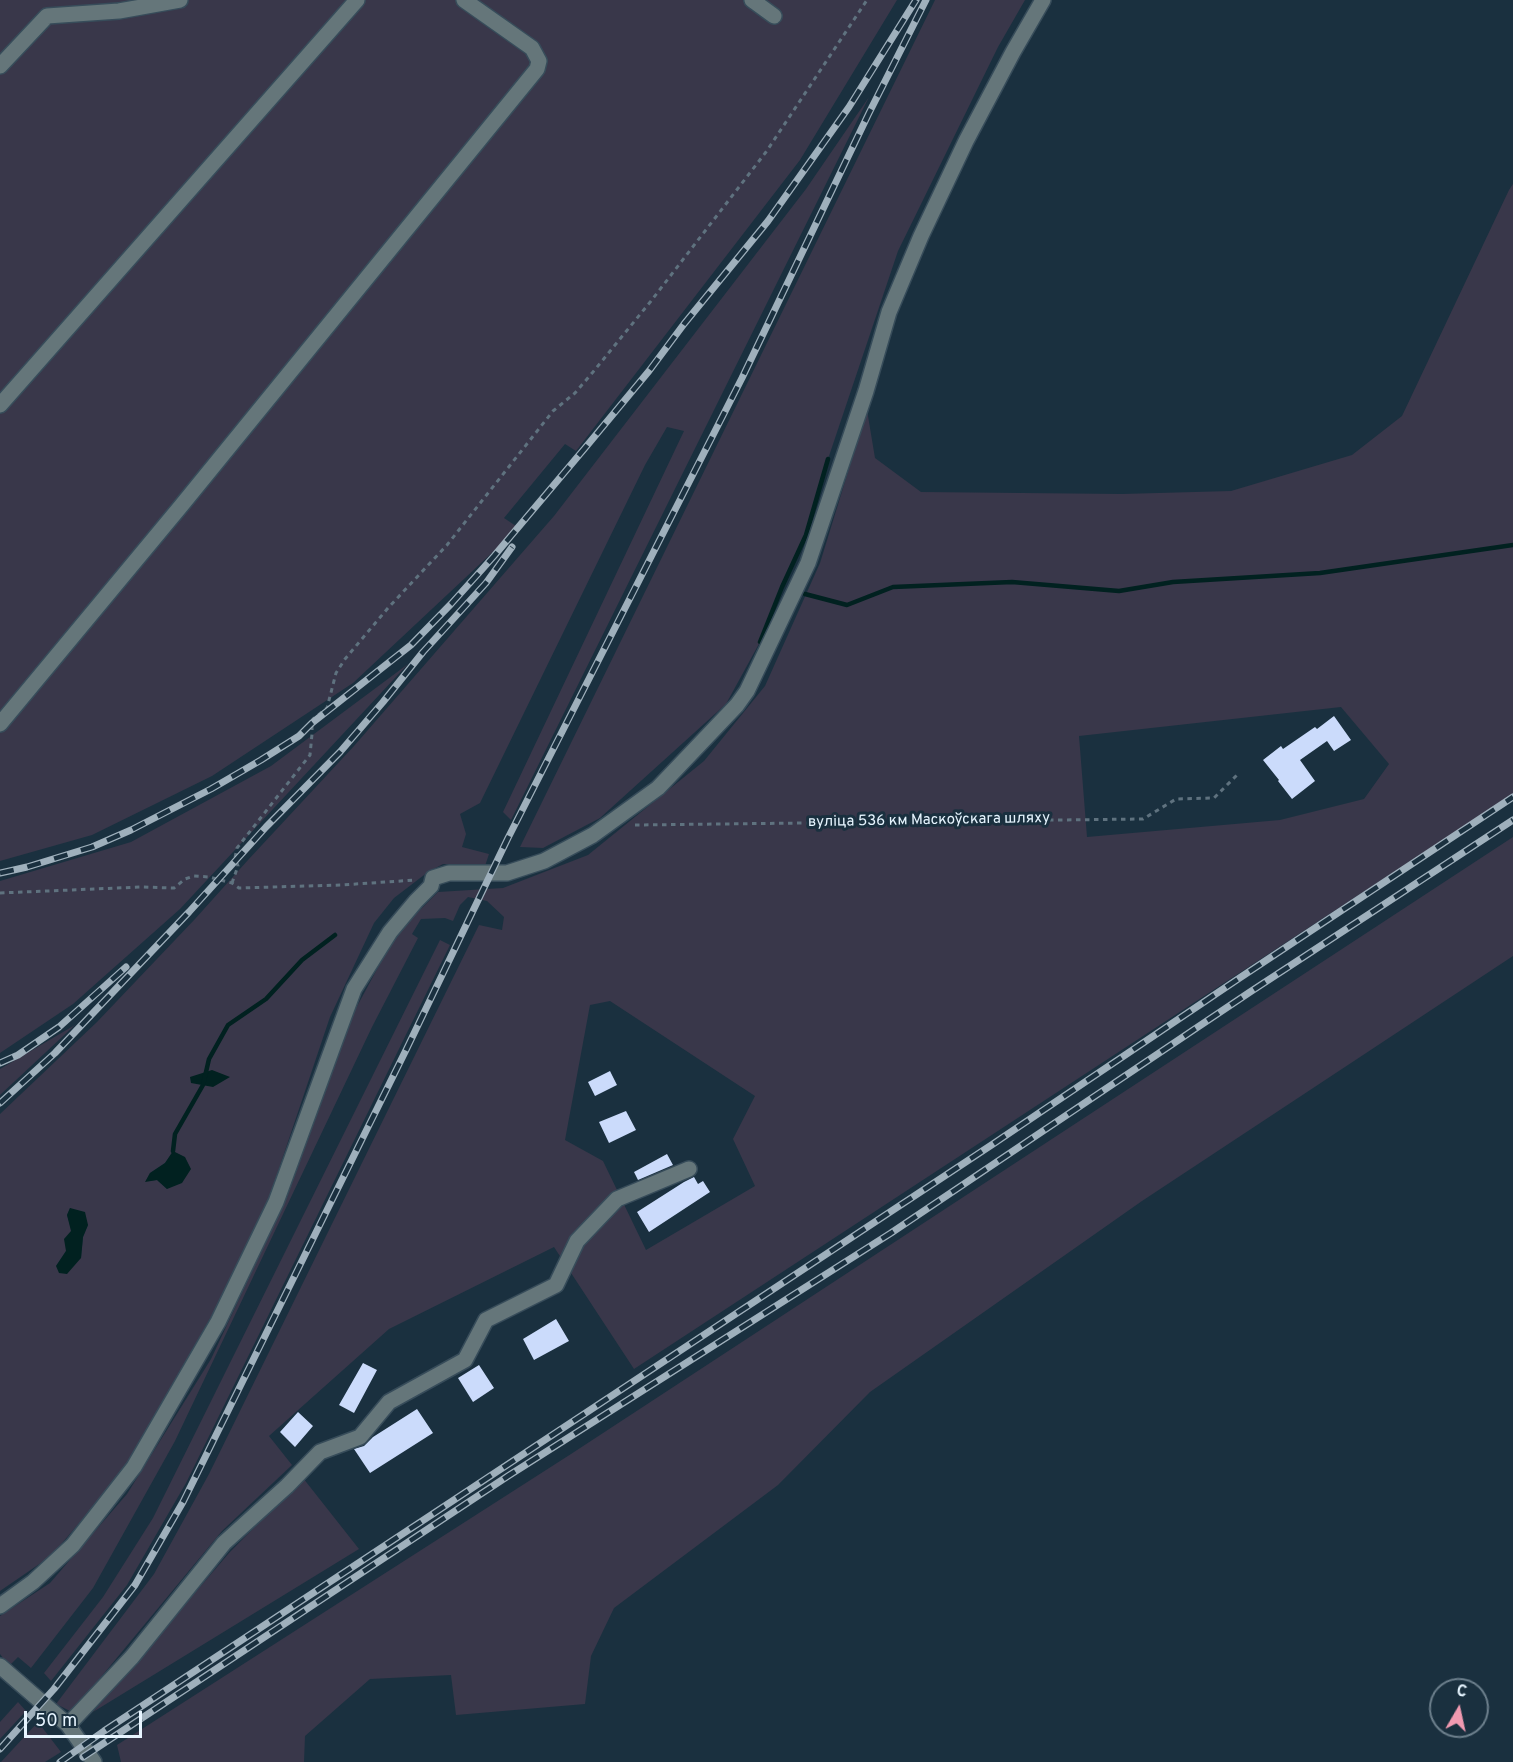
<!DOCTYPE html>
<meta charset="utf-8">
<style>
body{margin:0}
#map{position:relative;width:1513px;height:1762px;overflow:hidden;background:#1a303f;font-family:Overpass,sans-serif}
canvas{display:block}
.north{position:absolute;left:1429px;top:1678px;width:60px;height:60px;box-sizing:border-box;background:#1a303f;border:2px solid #6c7f8c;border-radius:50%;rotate:9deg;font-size:16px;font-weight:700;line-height:24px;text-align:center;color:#e7f5ff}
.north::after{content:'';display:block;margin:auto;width:21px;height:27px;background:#f19ab1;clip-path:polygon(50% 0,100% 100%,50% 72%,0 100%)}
.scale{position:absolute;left:24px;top:1711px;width:118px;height:27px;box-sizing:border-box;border:3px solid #e7f5ff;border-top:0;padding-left:8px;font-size:18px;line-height:21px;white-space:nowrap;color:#e7f5ff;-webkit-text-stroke:4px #1a303f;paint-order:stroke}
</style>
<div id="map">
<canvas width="1513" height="1762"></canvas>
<div class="north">С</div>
<div class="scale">50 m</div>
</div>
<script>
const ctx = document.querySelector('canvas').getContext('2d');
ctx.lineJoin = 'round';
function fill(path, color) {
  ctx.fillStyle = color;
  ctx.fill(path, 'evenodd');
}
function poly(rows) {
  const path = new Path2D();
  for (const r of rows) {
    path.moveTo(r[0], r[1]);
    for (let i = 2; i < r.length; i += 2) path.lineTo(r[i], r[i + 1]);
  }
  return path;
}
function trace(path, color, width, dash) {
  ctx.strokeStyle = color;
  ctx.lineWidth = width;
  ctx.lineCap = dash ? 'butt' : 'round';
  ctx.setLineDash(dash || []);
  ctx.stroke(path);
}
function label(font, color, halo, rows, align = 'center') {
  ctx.font = font + ' Overpass,sans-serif';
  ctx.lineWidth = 6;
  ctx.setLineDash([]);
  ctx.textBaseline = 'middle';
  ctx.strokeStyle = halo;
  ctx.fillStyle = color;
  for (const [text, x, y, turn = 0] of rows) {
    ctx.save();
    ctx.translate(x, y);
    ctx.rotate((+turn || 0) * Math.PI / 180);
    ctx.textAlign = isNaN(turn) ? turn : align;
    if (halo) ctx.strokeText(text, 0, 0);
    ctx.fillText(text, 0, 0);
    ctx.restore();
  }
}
fill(poly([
 [0,0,897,0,800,160,576,451,565,444,504,518,516,526,496,549,353,683,212,776,92,835,0,861],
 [935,0,1025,0,998,47,898,251,828,459,806,535,782,587,760,642,726,704,600,818,543,848,520,847],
 [869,97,511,820,503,812,684,431,667,427,645,465,480,803,460,814,466,834,462,847,489,854,485,866,443,864,428,872,394,898,374,923,330,1017,265,1210,216,1308,122,1473,51,1556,0,1591,0,1114,97,1022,195,919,248,860,354,746,554,516,806,189],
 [173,1152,167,1189,157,1180,146,1181,150,1173,165,1163],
 [70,1208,88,1225,83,1237,81,1258,56,1266,66,1251,72,1231,67,1215],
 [1513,184,1513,794,634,1369,554,1247,389,1329,269,1436,292,1465,222,1531,72,1712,56,1704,154,1574,209,1474,479,925,502,930,504,917,487,901,468,897,460,905,453,921,445,918,421,919,412,934,418,938,372,1027,175,1441,93,1588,31,1668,18,1657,9,1666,0,1654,0,1616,50,1583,127,1494,211,1359,287,1197,355,1010,396,934,438,892,503,888,588,855,704,761,765,686,820,563,867,410,875,458,921,492,1122,494,1231,491,1352,455,1402,416,1509,190],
 [1341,707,1389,764,1364,799,1280,820,1087,837,1079,736],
 [610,1001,755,1096,733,1139,755,1186,646,1250,603,1161,565,1140,590,1005],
 [408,664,180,909,73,1004,0,1053,0,881,131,842,271,766],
 [1513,837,1513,956,1142,1201,870,1392,778,1485,614,1608,591,1656,585,1704,456,1715,451,1675,370,1679,305,1736,304,1762,121,1762,117,1745,571,1454],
 [440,940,450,945,186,1483,127,1585,51,1681,44,1673,103,1597,153,1518],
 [75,1025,0,1095,0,1069],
 [303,1478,359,1549,93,1712,229,1553],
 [18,1702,26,1711,0,1739,0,1722],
 [38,1722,61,1752,45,1762,1,1762]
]), '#39374a');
fill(poly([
 [212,1070,230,1077,213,1087,191,1083,190,1077],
 [173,1151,185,1157,191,1169,182,1183,167,1189,157,1180,145,1182,150,1173,165,1163],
 [70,1208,85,1212,88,1225,83,1237,81,1258,67,1274,59,1273,56,1266,66,1251,64,1239,71,1231,67,1215]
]), '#012120');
trace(poly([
 [805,594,847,605,893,587,1012,582,1119,591,1173,582,1320,573,1513,545],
 [760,642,782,587,806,535,828,459],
 [173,1151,175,1134,203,1085,209,1059,228,1025,266,999,302,960,335,935]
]), '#012120', 4.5);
fill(poly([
 [1334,716,1351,740,1334,751,1327,741,1300,760,1315,781,1292,799,1278,781,1279,780,1263,760,1281,746,1283,749,1315,727,1317,729],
 [610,1071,617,1085,595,1096,588,1082],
 [626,1111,636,1130,609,1143,599,1122],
 [667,1154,673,1165,638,1180,634,1172],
 [694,1177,698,1184,703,1181,710,1192,649,1232,637,1212,684,1182],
 [556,1319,569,1341,534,1360,523,1339],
 [363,1363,377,1370,354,1413,339,1405],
 [479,1365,494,1388,473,1402,458,1378],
 [417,1409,433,1433,370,1473,354,1449,364,1446,373,1437],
 [298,1412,313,1426,295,1447,280,1432]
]), '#cbdbfb');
const minor = poly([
 [752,0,774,16],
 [0,66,47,16,119,11,180,0],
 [0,405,357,0],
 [0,724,181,506,537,69,539,61,532,48,464,0],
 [0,1606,33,1582,73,1545,134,1467,218,1322,276,1202,354,989,390,932,416,901,431,886,433,878,449,873,507,873,544,861,593,835,658,788,737,705,747,691,808,563,866,391,889,312,921,236,966,141,1013,52,1043,0],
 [0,1666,68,1725,94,1762],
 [68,1725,132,1657,224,1543,287,1486,320,1452,360,1437,389,1402,465,1360,486,1320,556,1285,577,1241,617,1199,689,1169]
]);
trace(minor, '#374c5a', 18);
trace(poly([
 [635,825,1143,819,1176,799,1214,798,1237,775],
 [232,883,238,866,235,858,237,848,310,755,312,734,312,723,313,719,327,708,336,673,345,659,388,608,447,545,553,411,575,393,593,372,651,301,766,152,867,0],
 [0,893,141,887,174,888,185,879,194,876,209,877,232,883,239,888,341,885,416,880]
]), '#5f727f', 3, [4.5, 4.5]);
trace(minor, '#65767a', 15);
const rail = poly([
 [0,873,27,867,92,847,131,830,211,789,261,760,299,736,312,723,411,645,451,604,494,556,585,448,649,371,684,324,768,221,849,107,916,0],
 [0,1063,18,1055,59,1027,126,967],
 [0,1103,55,1053,189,912,266,827,340,752,383,702,423,652,486,583,512,547],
 [0,1749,54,1689,135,1585,183,1502,407,1048,508,838,742,378,869,113,926,0],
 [83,1757,508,1476,891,1233,1250,992,1513,820],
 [60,1762,104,1731,993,1144,1241,977,1513,797]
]);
trace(rail, '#9fb0bc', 7);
trace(rail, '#1a303f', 4.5, [14]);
label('15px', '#e7f5ff', '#1a303f', [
 ["вуліца 536 км Маскоўскага шляху",929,821,-1]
]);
</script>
